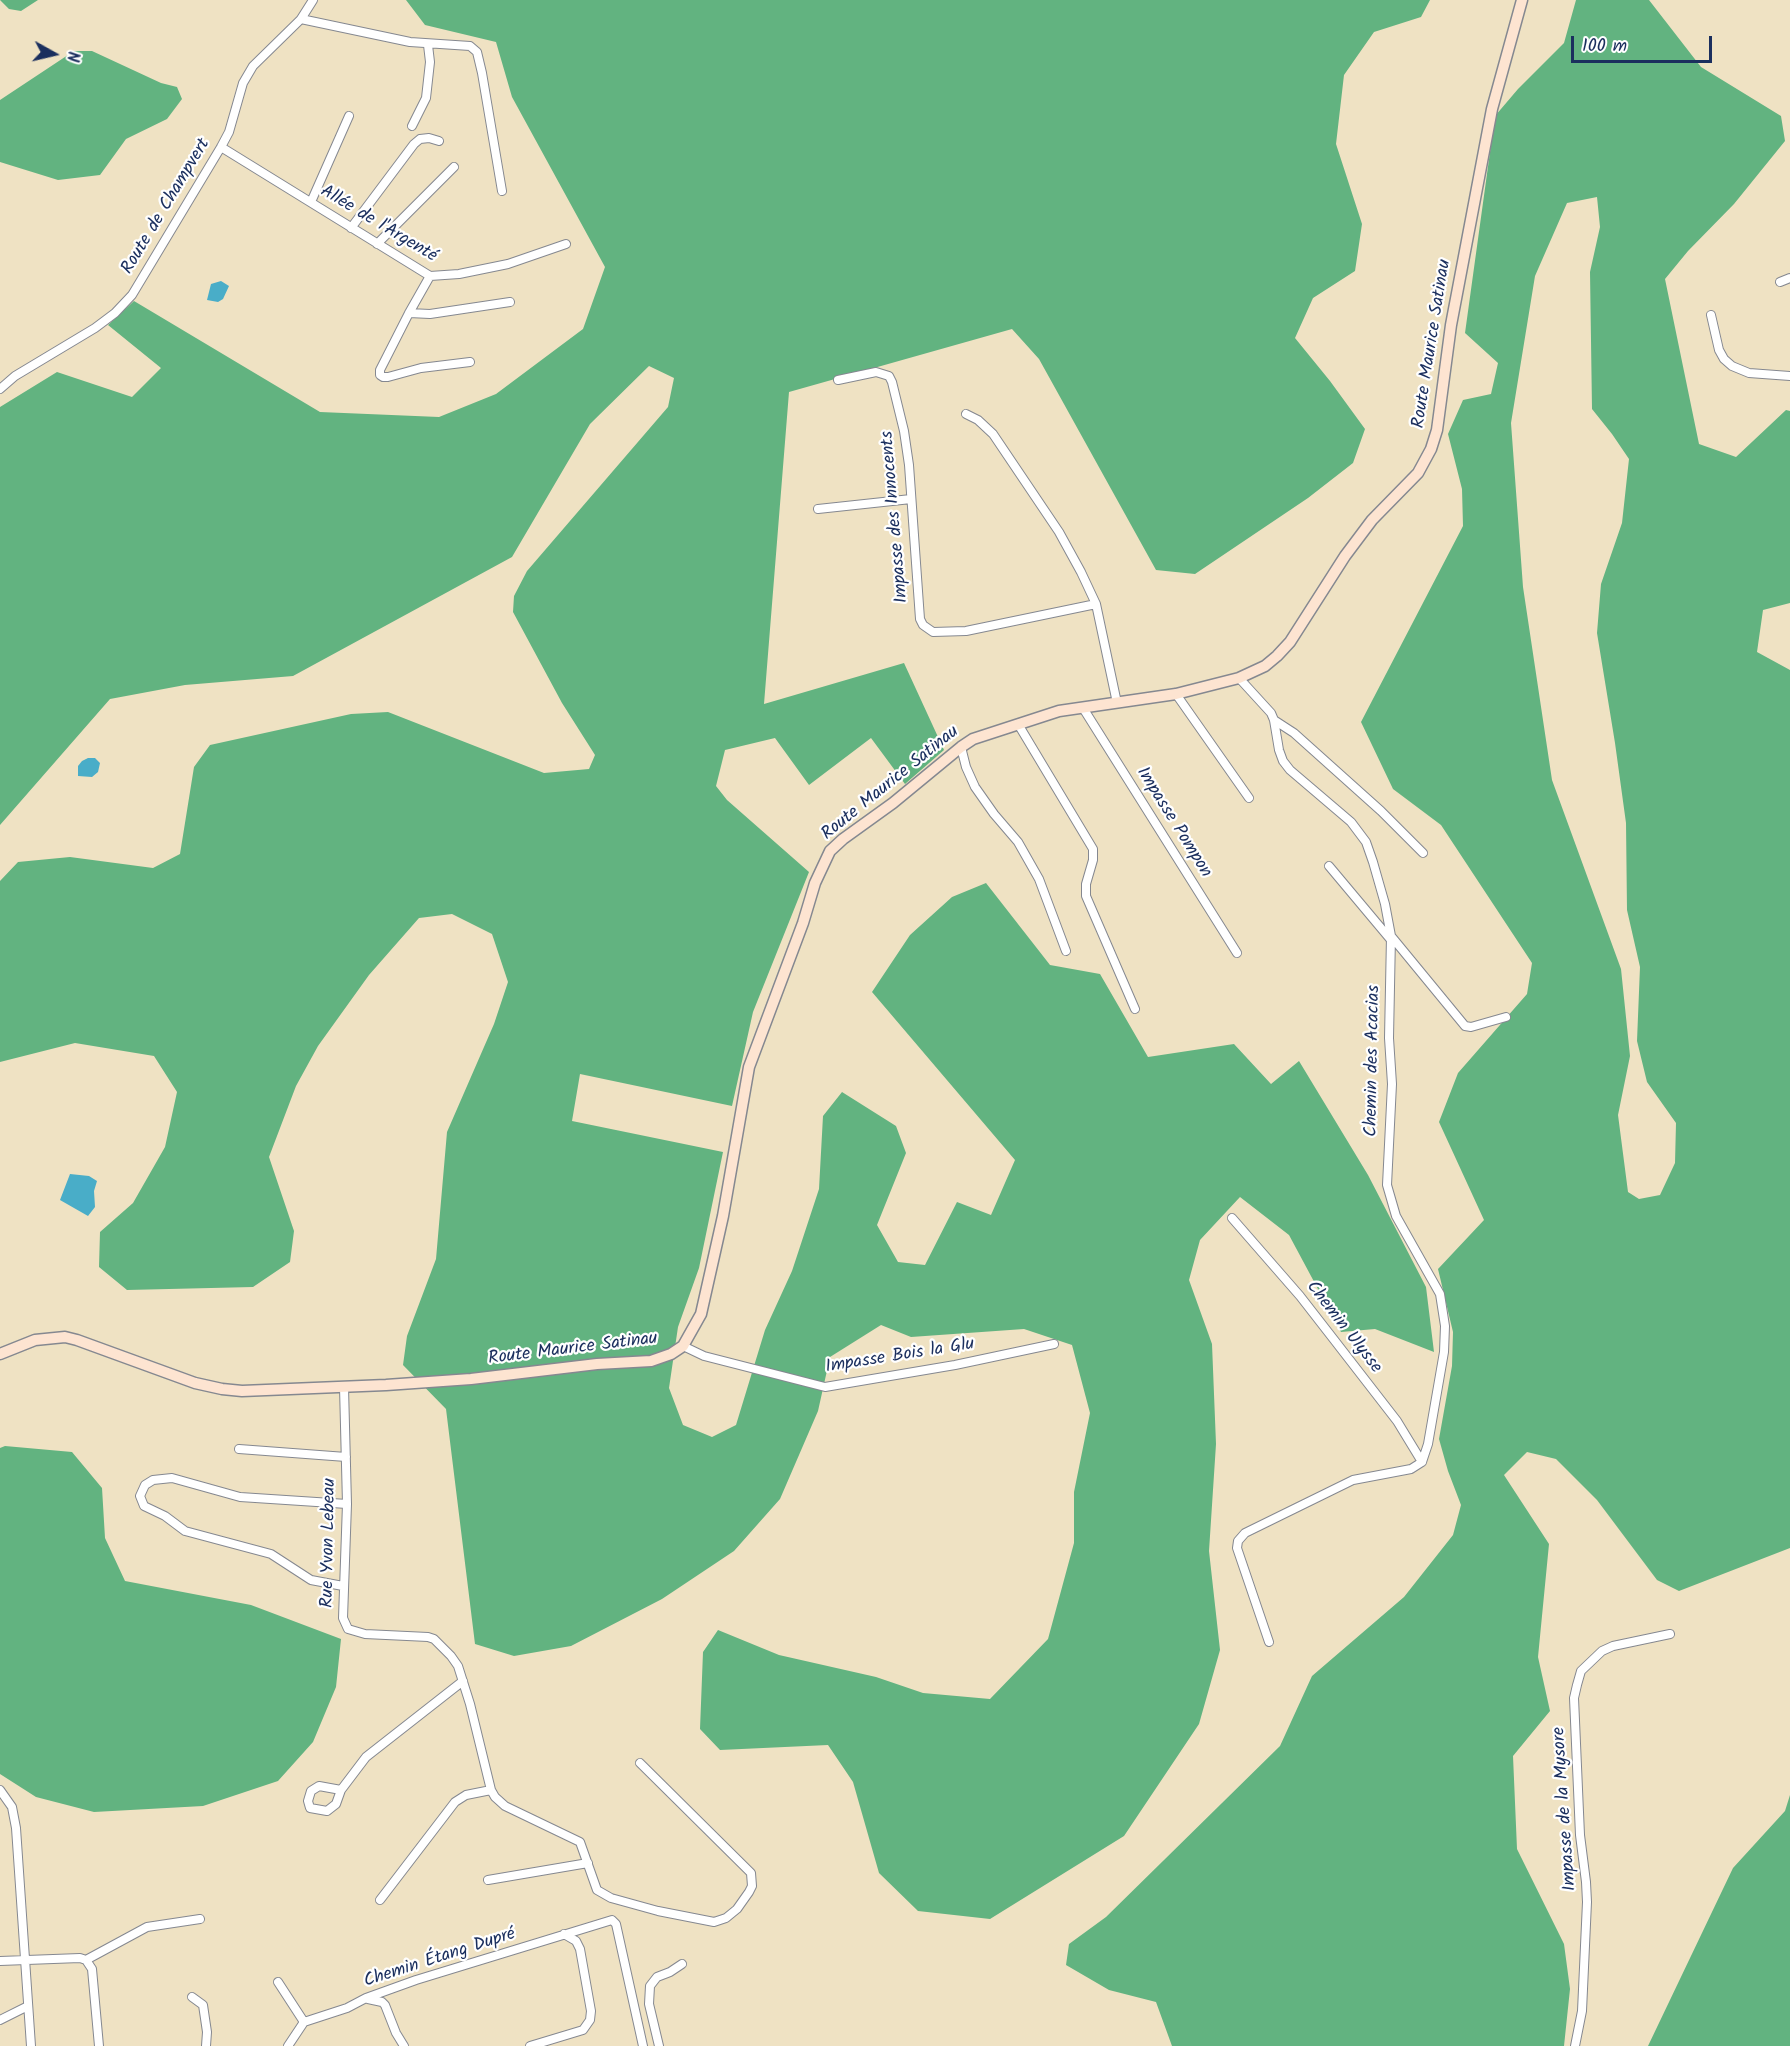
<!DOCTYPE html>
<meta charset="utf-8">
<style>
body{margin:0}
#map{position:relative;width:1790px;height:2046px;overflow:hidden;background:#efe2c3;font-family:Kalam,sans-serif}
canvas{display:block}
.north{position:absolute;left:24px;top:24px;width:60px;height:60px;-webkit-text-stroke:4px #fff;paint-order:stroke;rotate:98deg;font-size:16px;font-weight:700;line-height:24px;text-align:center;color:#1b2f5e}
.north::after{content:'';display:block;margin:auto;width:21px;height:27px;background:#1b2f5e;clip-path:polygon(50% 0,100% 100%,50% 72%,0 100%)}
.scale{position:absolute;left:1571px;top:36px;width:141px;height:27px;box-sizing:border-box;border:3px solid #1b2f5e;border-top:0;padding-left:8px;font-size:18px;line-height:21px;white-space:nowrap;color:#1b2f5e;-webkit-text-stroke:4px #fff;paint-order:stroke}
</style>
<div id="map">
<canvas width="1790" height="2046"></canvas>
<div class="north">N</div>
<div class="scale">100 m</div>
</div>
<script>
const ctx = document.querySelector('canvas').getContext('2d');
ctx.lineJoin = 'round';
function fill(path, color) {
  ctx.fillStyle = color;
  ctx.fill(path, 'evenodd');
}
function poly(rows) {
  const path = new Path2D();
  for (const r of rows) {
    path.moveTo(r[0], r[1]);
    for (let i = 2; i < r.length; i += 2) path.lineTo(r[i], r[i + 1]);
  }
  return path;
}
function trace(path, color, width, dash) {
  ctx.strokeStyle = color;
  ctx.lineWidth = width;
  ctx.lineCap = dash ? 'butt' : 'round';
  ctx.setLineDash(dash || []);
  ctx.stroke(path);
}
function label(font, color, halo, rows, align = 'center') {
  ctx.font = font + ' Kalam,sans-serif';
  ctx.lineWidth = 4.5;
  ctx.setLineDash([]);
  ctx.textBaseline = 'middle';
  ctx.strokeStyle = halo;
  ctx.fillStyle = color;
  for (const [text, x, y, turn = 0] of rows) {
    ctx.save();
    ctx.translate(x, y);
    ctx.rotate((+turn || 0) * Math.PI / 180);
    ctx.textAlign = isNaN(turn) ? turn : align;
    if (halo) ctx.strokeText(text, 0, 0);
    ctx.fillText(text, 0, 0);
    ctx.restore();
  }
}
fill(poly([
 [0,0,38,0,21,11,9,9],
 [406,0,1430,0,1421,17,1374,32,1344,75,1336,144,1362,224,1355,271,1313,298,1295,338,1330,381,1365,429,1353,463,1308,498,1195,574,1156,570,1039,359,1012,329,789,392,764,704,904,663,944,750,905,784,871,738,809,785,775,738,725,750,716,786,727,800,809,872,753,1012,732,1106,580,1074,572,1121,723,1152,699,1268,678,1327,669,1388,683,1425,712,1437,736,1425,765,1330,792,1271,819,1189,823,1116,842,1092,896,1126,906,1153,877,1225,898,1262,925,1265,957,1202,991,1215,1015,1160,872,992,910,935,952,897,986,883,1050,965,1100,974,1148,1057,1234,1044,1271,1084,1299,1061,1368,1175,1426,1287,1434,1352,1375,1329,1341,1332,1289,1235,1240,1197,1200,1240,1189,1280,1212,1344,1216,1444,1209,1551,1220,1650,1199,1724,1124,1836,990,1919,918,1911,879,1873,853,1782,828,1745,720,1750,700,1729,703,1652,718,1630,779,1655,876,1677,923,1693,990,1699,1048,1639,1074,1543,1074,1492,1090,1413,1072,1345,1024,1329,911,1337,881,1325,830,1357,818,1411,780,1499,734,1551,662,1599,571,1646,514,1656,475,1644,446,1409,403,1365,407,1336,436,1259,447,1132,494,1024,508,982,492,934,452,914,419,918,369,975,318,1046,296,1086,269,1157,294,1231,290,1262,253,1287,127,1290,99,1267,100,1232,133,1203,165,1147,177,1092,154,1056,75,1043,0,1062,0,881,18,862,70,857,153,868,180,854,194,767,210,745,351,714,388,712,544,773,589,769,595,755,562,703,513,612,514,596,527,571,668,407,674,378,649,366,590,424,512,557,293,676,185,685,110,699,0,825,0,407,57,372,132,397,161,368,108,325,134,301,320,412,439,417,496,394,583,329,605,267,512,97,496,42,425,25],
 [1576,0,1649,0,1701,67,1781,116,1785,141,1734,204,1688,251,1665,279,1699,444,1736,457,1786,410,1790,411,1790,603,1763,610,1757,652,1790,670,1790,1548,1679,1591,1657,1580,1597,1500,1556,1459,1527,1452,1504,1475,1549,1544,1538,1657,1550,1711,1513,1756,1517,1849,1564,1944,1570,1989,1564,2046,1172,2046,1156,2002,1109,1990,1066,1965,1069,1944,1106,1917,1280,1746,1312,1676,1404,1597,1453,1535,1461,1505,1448,1471,1439,1439,1452,1366,1453,1332,1438,1269,1484,1220,1439,1122,1458,1073,1527,994,1532,963,1441,825,1393,789,1361,722,1463,526,1462,489,1448,434,1463,400,1491,394,1498,363,1465,333,1495,116,1518,89,1564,43],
 [1597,197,1600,227,1590,272,1592,409,1612,434,1629,459,1622,523,1601,584,1597,633,1615,743,1626,823,1627,910,1640,967,1637,1041,1647,1082,1676,1123,1675,1163,1660,1195,1639,1199,1628,1192,1618,1115,1630,1056,1621,969,1552,780,1523,587,1511,423,1535,276,1567,203],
 [74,51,92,51,161,83,177,87,182,99,167,119,126,139,100,175,58,180,0,162,0,100],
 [5,1446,72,1452,102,1488,105,1538,125,1581,251,1605,341,1639,336,1687,313,1742,278,1781,203,1806,94,1812,36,1797,0,1774,0,1448],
 [1790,1795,1790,2046,1648,2046,1733,1868,1785,1811]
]), '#62b380');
fill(poly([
 [221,281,229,286,223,299,218,302,207,300,211,284],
 [88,758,95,758,100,763,98,772,92,777,78,776,78,766,82,761],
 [70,1174,89,1176,97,1181,94,1191,95,1207,88,1216,60,1200]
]), '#49adc8');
const street = poly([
 [301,19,410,42,470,46,477,52,482,73,502,191],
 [412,126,426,98,430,62,428,45],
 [221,147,430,276,459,274,508,264,566,244],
 [311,202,349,116],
 [351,228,414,144,420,139,429,138,439,141],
 [377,244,454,167],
 [430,276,409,313,380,370,380,375,383,377,388,377,421,368,470,362],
 [1780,282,1790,278],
 [409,313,430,314,510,302],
 [1711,315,1719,350,1724,359,1732,366,1749,373,1790,376],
 [838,380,876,372,889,376,892,382,904,431,909,465,920,619,923,625,933,632,966,631,1096,604],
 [0,389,15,376,95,328,115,313,132,295,221,147,229,132,243,83,253,66,301,19,313,0],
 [966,414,978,420,993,434,1059,532,1081,572,1096,604,1117,703],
 [818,509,911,499],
 [1239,678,1271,713,1274,720,1279,750,1283,761,1290,770,1351,822,1366,842,1373,862,1385,904,1391,936,1389,1038,1392,1084,1387,1185,1396,1216,1440,1294,1445,1326,1444,1352,1428,1444,1422,1462,1411,1469,1353,1480,1245,1533,1238,1541,1237,1548,1269,1642],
 [1176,694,1249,798],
 [1083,708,1237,953],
 [1274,720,1294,733,1381,811,1423,853],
 [1018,724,1093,849,1093,860,1086,884,1086,896,1135,1009],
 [961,747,966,767,975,787,994,814,1018,842,1039,879,1066,951],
 [1329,866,1391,940],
 [1391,936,1465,1026,1471,1027,1506,1017],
 [1232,1218,1300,1296,1335,1341,1397,1421,1422,1462],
 [683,1346,704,1356,825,1387,955,1365,1054,1344],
 [344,1387,347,1504,343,1618,348,1629,365,1634,428,1637,434,1639,451,1656,458,1666,470,1704,491,1790,495,1797,505,1806,580,1842,597,1890,611,1898,658,1911,714,1922,726,1918,737,1909,749,1892,752,1886,751,1873,640,1763],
 [239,1449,346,1457],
 [343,1586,311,1580,271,1554,185,1531,165,1516,144,1506,140,1496,145,1485,153,1480,172,1478,240,1497,347,1504],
 [0,1790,12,1807,16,1828,31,2046],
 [341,1790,319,1786,311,1791,308,1801,310,1808,327,1811,336,1804,341,1790,366,1757,463,1681],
 [488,1880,588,1863],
 [380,1900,455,1802,466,1795,491,1790],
 [86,1960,147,1927,200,1919],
 [0,1961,80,1958,86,1960,92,1969,99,2046],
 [278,1982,304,2022],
 [192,1997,203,2005,207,2032,206,2046],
 [368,1999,382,2002,385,2005,396,2033,404,2046],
 [0,2020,28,2006],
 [288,2046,304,2022,347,2008,366,1998,416,1980,612,1920,616,1924,643,2046],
 [530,2046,583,2030,590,2020,591,2011,580,1949,576,1941,564,1934],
 [659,2046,649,2004,650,1986,657,1977,670,1972,682,1964],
 [1575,2046,1582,2011,1587,1902,1586,1882,1580,1835,1574,1698,1577,1685,1581,1671,1602,1651,1613,1646,1670,1634]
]);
const secondary = poly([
 [0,1354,35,1340,65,1337,77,1340,195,1383,222,1389,242,1391,386,1385,471,1379,597,1364,651,1361,671,1354,683,1346,701,1314,723,1216,749,1067,803,923,815,883,830,851,843,839,893,803,961,747,973,739,1059,711,1176,694,1239,678,1265,666,1277,656,1290,642,1345,556,1372,520,1418,473,1431,449,1437,430,1451,325,1492,109,1522,0]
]);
trace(street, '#858890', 10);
trace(secondary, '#858890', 13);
trace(street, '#fff', 8);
trace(secondary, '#fde4d1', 10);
label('18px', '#1b2f5e', '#fff', [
 ["Route de Champvert",167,207,-59],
 ["Allée de l'Argenté",378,225,31],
 ["Route Maurice Satinau",1433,344,-81],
 ["Impasse des Innocents",896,517,-95],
 ["Route Maurice Satinau",891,784,-39],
 ["Impasse Pompon",1173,823,58],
 ["Chemin des Acacias",1374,1061,-89],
 ["Chemin Ulysse",1343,1328,52],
 ["Route Maurice Satinau",573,1350,-7],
 ["Impasse Bois la Glu",900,1357,-9],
 ["Rue Yvon Lebeau",330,1543,-89],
 ["Impasse de la Mysore",1566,1809,-94],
 ["Chemin Étang Dupré",440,1959,-18]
]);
</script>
